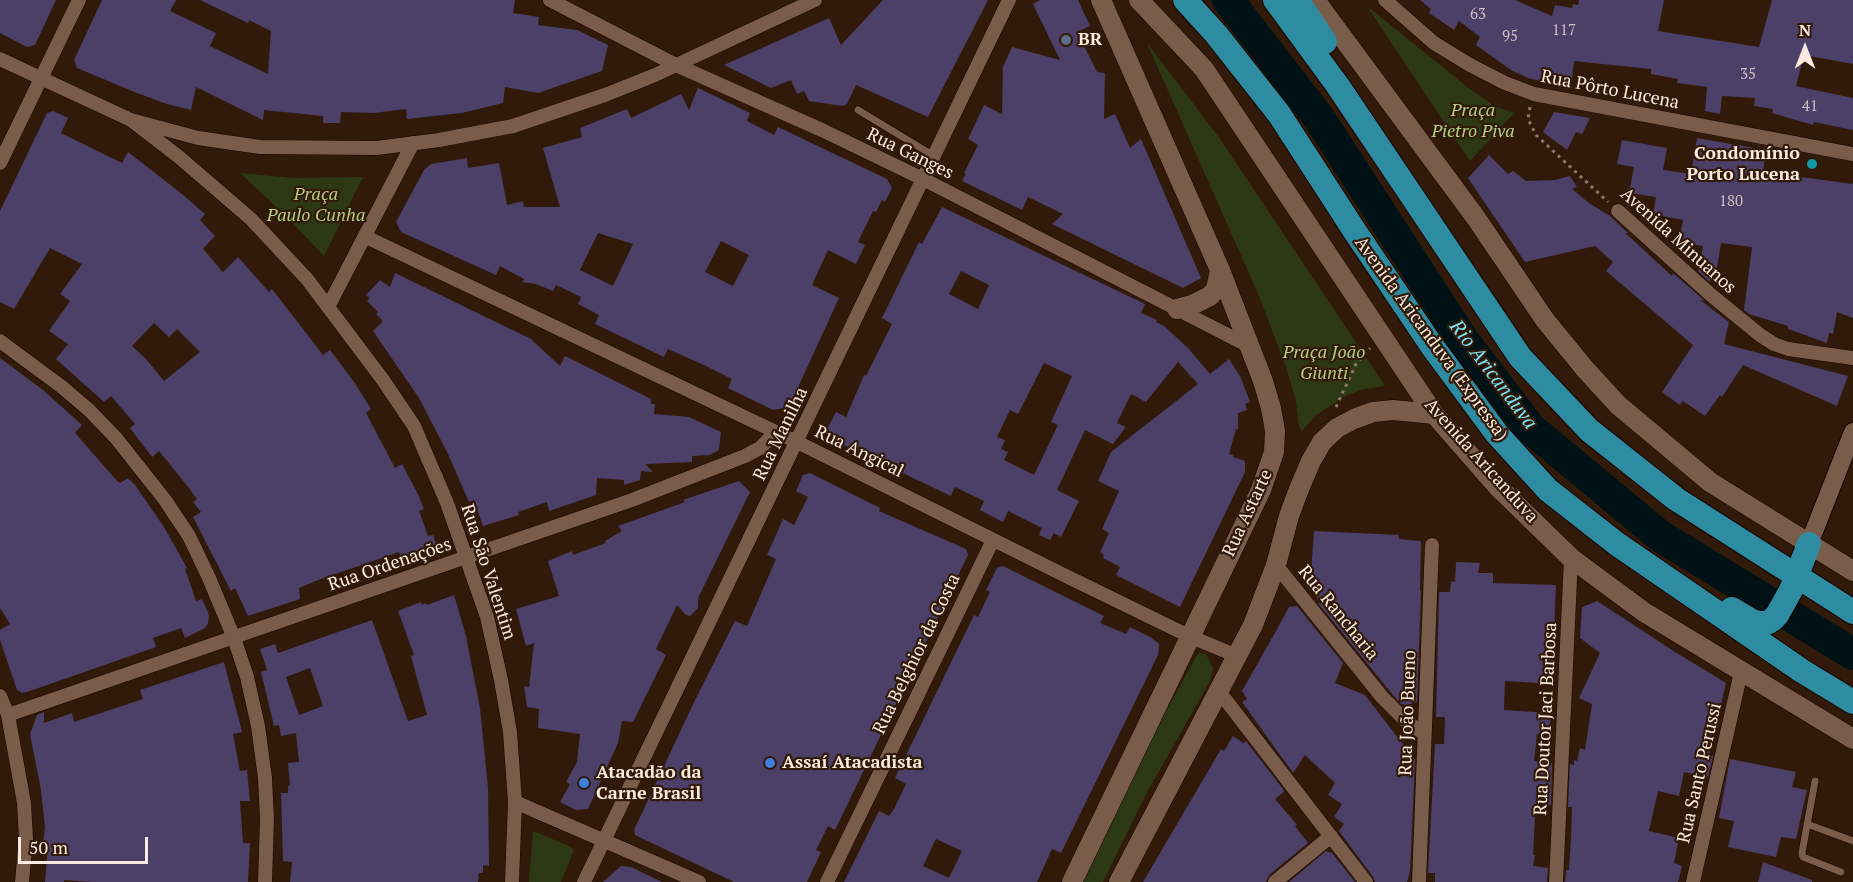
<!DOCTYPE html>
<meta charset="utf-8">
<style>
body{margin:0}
#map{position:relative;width:1853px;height:882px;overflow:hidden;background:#311a09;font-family:"PT Serif",serif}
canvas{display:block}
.north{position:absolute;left:1775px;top:18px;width:60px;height:60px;-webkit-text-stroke:4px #311a09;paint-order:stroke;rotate:0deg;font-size:16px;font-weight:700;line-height:24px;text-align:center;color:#faeadf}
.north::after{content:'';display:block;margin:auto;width:21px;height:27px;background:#faeadf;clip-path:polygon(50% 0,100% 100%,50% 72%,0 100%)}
.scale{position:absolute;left:18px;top:837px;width:130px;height:27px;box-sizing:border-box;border:3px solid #faeadf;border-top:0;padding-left:8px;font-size:18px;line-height:21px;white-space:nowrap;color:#faeadf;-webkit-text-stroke:4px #311a09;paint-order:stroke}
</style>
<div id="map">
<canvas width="1853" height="882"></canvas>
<div class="north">N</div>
<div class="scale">50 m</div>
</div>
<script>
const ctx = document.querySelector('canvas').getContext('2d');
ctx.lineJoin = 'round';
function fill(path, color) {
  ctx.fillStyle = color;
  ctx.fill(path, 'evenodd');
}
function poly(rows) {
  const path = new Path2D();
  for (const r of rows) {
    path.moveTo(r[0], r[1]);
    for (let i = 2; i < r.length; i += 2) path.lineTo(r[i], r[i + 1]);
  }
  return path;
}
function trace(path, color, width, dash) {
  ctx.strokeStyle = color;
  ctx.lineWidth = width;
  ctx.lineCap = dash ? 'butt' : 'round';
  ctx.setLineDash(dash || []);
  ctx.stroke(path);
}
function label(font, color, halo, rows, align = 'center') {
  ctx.font = font + ' "PT Serif",serif';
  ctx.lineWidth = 4.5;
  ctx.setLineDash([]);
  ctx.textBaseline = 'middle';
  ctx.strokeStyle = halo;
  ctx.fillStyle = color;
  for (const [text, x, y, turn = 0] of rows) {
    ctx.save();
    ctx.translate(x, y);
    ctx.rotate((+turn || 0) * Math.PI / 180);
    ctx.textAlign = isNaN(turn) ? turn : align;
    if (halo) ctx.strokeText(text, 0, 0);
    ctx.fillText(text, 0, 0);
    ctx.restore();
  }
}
fill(poly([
 [1367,6,1466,86,1494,106,1514,113,1470,161],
 [1147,43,1218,136,1385,386,1364,389,1345,396,1315,416,1302,431,1299,426,1296,401,1286,367,1259,296],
 [240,173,293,178,363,177,324,256,283,213],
 [1198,653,1206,654,1213,668,1209,683,1146,794,1103,882,1084,882,1156,730],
 [533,832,536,832,571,847,574,850,561,882,529,882]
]), '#2d3915');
trace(poly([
 [1228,0,1319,118,1463,340,1530,428,1660,536,1853,654]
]), '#001215', 32);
fill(poly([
 [0,0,56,0,35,45,27,47,0,33],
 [102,0,176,0,170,11,216,33,210,46,268,74,271,31,249,20,248,23,200,0,515,0,513,13,539,17,538,25,577,30,608,45,602,71,538,93,505,87,503,103,462,113,407,119,406,109,373,113,341,112,340,123,323,123,323,116,264,110,263,120,196,87,191,110,167,104,137,93,77,68,74,60],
 [883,0,988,0,928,117,856,85,847,104,842,106,809,101,804,91,797,94,791,80,771,88,724,65,829,18,841,45],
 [1040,0,1078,0,1090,26,1077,32,1097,72,1105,73,1104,119,1115,114,1130,148,1141,139,1201,278,1183,288,1052,224,1063,214,1028,197,1022,210,962,181,966,174,964,173,978,145,968,139,984,105,1002,114,1003,67,1012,47,1060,60,1033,4],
 [1420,0,1515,0,1552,16,1555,5,1572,8,1573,4,1578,5,1579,0,1664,0,1658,31,1759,47,1772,0,1853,0,1853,64,1804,55,1796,86,1853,98,1853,130,1814,122,1813,125,1772,113,1773,109,1754,106,1755,98,1722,96,1720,114,1705,111,1707,87,1677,83,1678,79,1651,74,1651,69,1574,61,1571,88,1528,78,1511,70,1476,45,1480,37,1459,21,1454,30,1429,13,1431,9],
 [698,88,750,113,747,121,774,135,778,127,887,179,892,188,885,202,882,200,876,212,873,211,858,242,865,245,856,264,828,250,812,285,839,298,789,407,773,410,728,388,732,379,706,366,668,349,664,357,595,324,599,315,578,304,581,297,556,285,553,291,536,284,522,282,524,279,500,266,496,275,401,232,396,222,424,170,431,164,467,158,468,168,499,163,507,205,523,201,524,207,560,207,543,148,582,137,580,128,627,109,631,118,681,94,689,110],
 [598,233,633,244,613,286,580,270],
 [721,241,749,255,733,286,705,272],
 [53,111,68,118,61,133,122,163,128,152,182,194,205,214,200,220,215,236,203,249,223,272,238,257,269,292,272,289,323,355,330,350,354,382,371,409,366,413,395,468,402,464,418,494,424,509,419,511,428,536,433,535,438,549,402,562,399,552,318,580,299,588,300,599,248,616,235,588,231,591,193,517,201,512,193,502,197,499,185,483,159,451,152,457,130,428,135,424,111,396,104,402,56,359,68,344,49,331,70,301,60,294,82,264,50,248,14,309,0,302,0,211,47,113],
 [154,323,169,337,177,329,200,352,164,381,146,359,132,346],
 [1554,112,1590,118,1582,134,1576,132,1567,150,1543,132],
 [1697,138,1766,150,1763,172,1853,184,1853,318,1837,312,1833,334,1829,333,1827,343,1788,329,1788,326,1749,314,1744,310,1752,247,1721,243,1717,268,1712,267,1710,282,1698,271,1703,246,1679,242,1683,220,1653,214,1656,197,1629,193,1634,167,1617,164,1622,140,1667,148,1663,170,1691,174],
 [1489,155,1508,174,1513,171,1526,181,1555,180,1570,176,1577,187,1572,189,1589,203,1610,216,1628,233,1625,233,1633,240,1672,276,1673,273,1705,301,1700,300,1729,322,1724,344,1848,376,1837,406,1743,365,1722,397,1720,395,1705,416,1683,401,1680,405,1662,392,1693,345,1606,271,1613,262,1595,246,1525,262,1468,178],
 [942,207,1145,304,1141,313,1157,320,1156,322,1164,326,1188,348,1210,374,1229,359,1240,376,1250,402,1245,404,1247,410,1238,413,1238,429,1236,429,1229,454,1233,455,1233,457,1245,461,1245,472,1180,607,1116,575,1120,567,1103,558,1104,555,1100,552,1109,533,1102,529,1119,491,1098,481,1111,452,1198,384,1178,362,1146,402,1131,394,1117,423,1126,427,1113,444,1085,430,1057,490,1079,501,1061,537,1054,533,1050,540,1039,535,1042,528,1008,511,1003,522,980,510,984,501,955,487,951,496,831,439,827,429,836,412,846,417,864,375,866,376,892,324,882,318,919,242,922,244],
 [961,271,989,285,978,309,949,294],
 [1044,363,1072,376,1051,422,1058,425,1034,475,1004,460,1008,452,1001,449,1005,440,997,437,1010,410,1018,414],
 [395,273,531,339,560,366,565,356,651,399,651,404,655,404,654,414,689,417,721,432,719,450,710,455,692,456,692,462,645,464,653,472,641,471,640,480,624,485,624,480,597,478,596,495,549,511,547,502,518,512,519,515,483,526,474,500,469,502,448,454,419,398,373,331,383,321,376,314,378,312,367,301,370,298,366,295,380,280,390,287],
 [0,358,43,390,82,425,75,433,118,482,120,483,128,478,135,485,164,527,187,568,185,569,196,601,202,599,209,615,208,624,205,628,185,638,181,628,153,638,156,647,27,692,22,693,17,690,0,640,0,630,10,624,0,608],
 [810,473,880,508,879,511,966,549,968,555,835,830,828,826,816,850,821,852,807,882,734,882,635,835,634,830,695,700,735,621,747,626,776,559,767,555,783,519,794,525,808,497,796,491,803,475],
 [739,481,750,492,701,592,698,598,698,608,690,616,686,615,677,605,656,649,666,655,633,722,622,721,618,743,588,809,576,810,560,802,570,784,566,782,577,762,580,734,538,728,539,709,527,707,524,686,529,687,534,643,526,646,516,609,559,596,548,561,572,551,573,555,606,543,605,541,622,531,618,526,685,502,683,500],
 [1314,531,1399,535,1399,539,1421,541,1420,591,1421,591,1417,702,1407,705,1401,704,1393,695,1318,603,1321,603,1299,574,1311,574],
 [1456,562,1480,563,1478,573,1493,573,1493,583,1556,585,1552,684,1505,681,1504,710,1551,713,1549,735,1537,734,1534,761,1547,762,1547,768,1550,763,1552,763,1551,805,1538,804,1537,815,1535,815,1533,855,1535,855,1533,866,1548,868,1547,882,1435,882,1435,873,1428,873,1435,744,1444,744,1445,717,1436,717,1439,592,1450,592,1451,581,1455,582],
 [1003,566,1104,616,1100,623,1126,634,1130,627,1152,638,1159,644,1158,655,1061,853,1052,849,1037,882,844,882,879,811,889,816,894,809,906,784,895,778,974,615,978,617,990,592,986,590,997,568],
 [936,839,962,851,949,878,923,866],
 [454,595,466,636,480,708,488,788,489,866,483,865,483,873,479,873,478,882,290,882,292,862,283,861,281,793,288,793,288,786,290,785,288,763,299,762,296,733,281,736,279,725,274,726,261,672,267,670,260,649,275,644,278,653,372,620,408,721,427,715,411,656,414,655,398,611,421,602,422,605,426,603,427,605],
 [310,668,323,706,299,715,286,677],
 [1597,601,1672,650,1726,683,1709,755,1713,756,1708,777,1684,772,1679,796,1658,791,1649,831,1679,838,1674,863,1682,866,1678,882,1565,882,1566,870,1569,870,1571,838,1572,807,1568,807,1570,764,1574,765,1574,760,1577,761,1580,748,1585,750,1592,704,1579,698,1600,653,1580,638,1582,607],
 [1297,606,1343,663,1335,683,1365,695,1415,760,1410,872,1407,882,1375,882,1373,877,1339,831,1344,824,1334,817,1342,804,1328,795,1335,783,1305,755,1293,773,1242,702,1247,699,1242,691,1276,631,1289,607],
 [224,662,242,732,233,734,240,771,247,770,250,801,240,801,243,843,250,843,248,882,91,882,64,880,64,882,45,882,48,845,43,845,45,827,41,790,30,734,37,715,44,712,44,723,72,713,74,722,143,699,140,690],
 [1233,736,1243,743,1246,741,1283,789,1284,792,1275,799,1297,825,1295,826,1308,843,1269,875,1266,882,1143,882,1221,749,1224,751],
 [1730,759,1796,772,1792,787,1807,790,1796,839,1781,837,1776,857,1728,847,1734,821,1719,818],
 [1326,851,1332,853,1355,882,1289,882],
 [1763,862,1812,880,1812,882,1758,882],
 [621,866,631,867,662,882,603,882]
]), '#4c3f68');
const service = poly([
 [858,110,934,156],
 [1815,781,1802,853,1803,857,1841,872],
 [1807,824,1853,841]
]);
const minor = poly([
 [550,0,676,65,824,131,923,179,1251,347],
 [1385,0,1434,43,1470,65,1505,83,1534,94,1853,154],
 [0,59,131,120,198,138,260,147,377,148,439,140,513,126,605,95,655,75,815,0],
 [131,120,179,157,251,219,307,279,383,380,414,426,447,503,487,617,501,680,510,732,515,802,512,882],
 [0,163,79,0],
 [1618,211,1711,295,1760,335,1774,344,1788,349,1853,358],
 [366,237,797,442,1068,577,1189,636,1237,656],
 [328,307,413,143],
 [0,341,62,387,89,410,116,438,165,500,189,536,209,578,234,638,247,677,258,726,265,778,267,819,265,882],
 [1276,565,1382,697,1408,723,1424,733],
 [1218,690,1366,882],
 [0,696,8,715,24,803,26,838,22,882],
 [8,715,632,500,745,456,760,448,776,432],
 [515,802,699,882],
 [584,882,1009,0],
 [827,882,993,540],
 [1275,882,1331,836],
 [1419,882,1432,545],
 [1556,882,1571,558],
 [1693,882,1741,672]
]);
const tertiary = poly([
 [1809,544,1853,432]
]);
const secondary = poly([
 [1139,0,1204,69,1434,414,1497,486,1571,558,1644,612,1853,739],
 [1315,0,1476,218,1545,320,1585,369,1618,405,1710,482,1853,571],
 [1177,309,1192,305,1210,296,1216,289,1220,270],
 [1072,882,1261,490,1274,452,1275,431,1271,408,1263,381,1220,270,1101,0],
 [1119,882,1253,625,1276,565,1289,516,1299,489,1311,461,1322,442,1337,428,1354,419,1373,412,1393,410,1434,414]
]);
const trunk = poly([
 [1185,0,1216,34,1279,114,1354,230,1432,346,1497,434,1548,490,1617,544,1802,671,1853,702],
 [1275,0,1338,86,1520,357,1589,430,1676,499,1853,612],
 [1297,0,1325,42],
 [1732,609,1752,621,1759,623,1767,623,1772,620,1777,615,1791,590,1809,544]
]);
trace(service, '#180400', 8);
trace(minor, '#180400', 15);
trace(tertiary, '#180400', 20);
trace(secondary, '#180400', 21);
trace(trunk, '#180400', 26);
trace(poly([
 [1530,107,1528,119,1536,135,1608,202],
 [1336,407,1356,364,1370,348]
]), '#8d796b', 3, [3, 4.5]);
trace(service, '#795d4a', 7);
trace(minor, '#795d4a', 14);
trace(tertiary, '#795d4a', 18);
trace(secondary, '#795d4a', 20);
trace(trunk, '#2e8ca2', 24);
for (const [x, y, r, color] of [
 [1066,40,6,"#5c6f8a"],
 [1812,164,6,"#0f9aa8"],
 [770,763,6,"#3f7fe0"],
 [584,783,6,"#3f7fe0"]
]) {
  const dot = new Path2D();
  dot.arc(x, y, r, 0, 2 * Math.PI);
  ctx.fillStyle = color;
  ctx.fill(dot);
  trace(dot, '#311a09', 2);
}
label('15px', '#cebfc1', null, [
 ["63",1478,15],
 ["117",1564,31],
 ["95",1510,37],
 ["35",1748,75],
 ["41",1810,107],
 ["180",1731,202]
]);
label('bold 18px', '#faeadf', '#311a09', [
 ["BR",1078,40],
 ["Condomínio",1800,154,"right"],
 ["Porto Lucena",1800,175,"right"],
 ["Assaí Atacadista",782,763],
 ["Atacadão da",596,773],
 ["Carne Brasil",596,794]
], 'left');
label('18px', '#faeadf', '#311a09', [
 ["Rua Pôrto Lucena",1610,90,11],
 ["Rua Ganges",910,154,26],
 ["Avenida Minuanos",1678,241,42],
 ["Avenida Aricanduva (Expressa)",1431,339,54],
 ["Rua Manilha",781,434,-64],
 ["Rua Angical",859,452,26],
 ["Avenida Aricanduva",1481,461,48],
 ["Rua Astarte",1248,513,-65],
 ["Rua Ordenações",390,565,-19],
 ["Rua São Valentim",488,572,72],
 ["Rua Rancharia",1338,613,51],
 ["Rua Belghior da Costa",917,654,-64],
 ["Rua João Bueno",1408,713,-88],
 ["Rua Doutor Jaci Barbosa",1546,719,-87],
 ["Rua Santo Perussi",1700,773,-77]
]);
label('italic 18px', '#b4ce85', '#311a09', [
 ["Praça",1473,111],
 ["Pietro Piva",1473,132],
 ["Praça",316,195],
 ["Paulo Cunha",316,216],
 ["Praça João",1324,353],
 ["Giunti",1324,374]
]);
label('italic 20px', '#7be4f5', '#311a09', [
 ["Rio Aricanduva",1493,375,53]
]);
</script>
